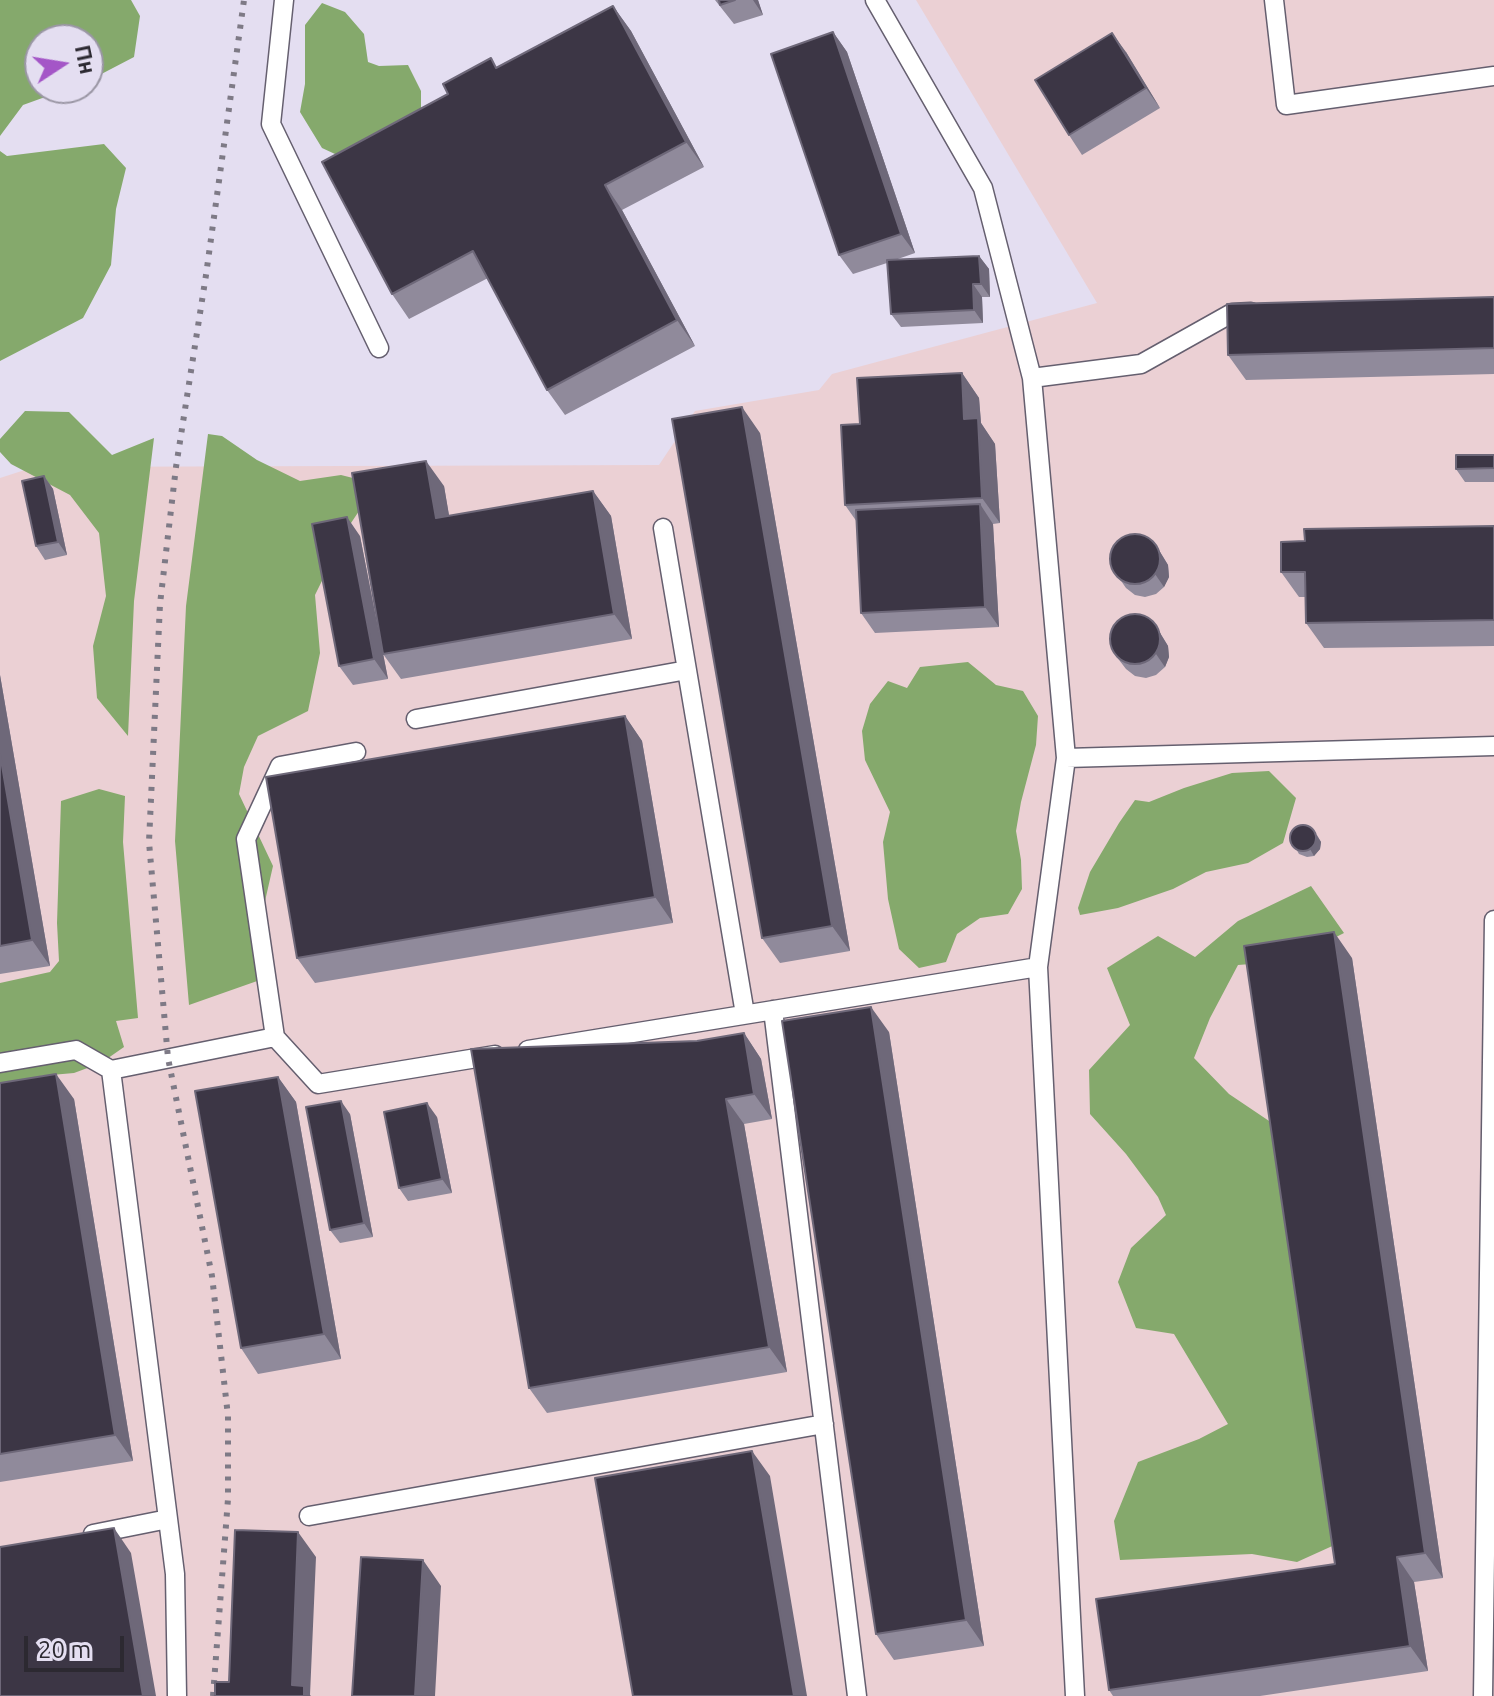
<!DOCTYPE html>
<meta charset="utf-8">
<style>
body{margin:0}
#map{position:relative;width:1494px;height:1696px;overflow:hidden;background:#e4def1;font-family:Ubuntu,sans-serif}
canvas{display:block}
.north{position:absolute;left:24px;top:24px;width:80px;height:80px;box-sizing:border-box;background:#e4def1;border:2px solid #9a96a4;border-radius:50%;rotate:78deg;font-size:22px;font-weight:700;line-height:32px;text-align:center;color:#2c2931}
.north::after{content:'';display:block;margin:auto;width:28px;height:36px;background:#a456c7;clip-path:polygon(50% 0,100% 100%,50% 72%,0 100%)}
.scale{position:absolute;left:24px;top:1636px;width:100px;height:36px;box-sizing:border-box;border:4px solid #2c2931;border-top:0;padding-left:10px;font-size:24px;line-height:28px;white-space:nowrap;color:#2c2931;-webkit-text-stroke:6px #e4def1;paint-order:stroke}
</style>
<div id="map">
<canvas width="1494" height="1696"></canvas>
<div class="north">Пн</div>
<div class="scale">20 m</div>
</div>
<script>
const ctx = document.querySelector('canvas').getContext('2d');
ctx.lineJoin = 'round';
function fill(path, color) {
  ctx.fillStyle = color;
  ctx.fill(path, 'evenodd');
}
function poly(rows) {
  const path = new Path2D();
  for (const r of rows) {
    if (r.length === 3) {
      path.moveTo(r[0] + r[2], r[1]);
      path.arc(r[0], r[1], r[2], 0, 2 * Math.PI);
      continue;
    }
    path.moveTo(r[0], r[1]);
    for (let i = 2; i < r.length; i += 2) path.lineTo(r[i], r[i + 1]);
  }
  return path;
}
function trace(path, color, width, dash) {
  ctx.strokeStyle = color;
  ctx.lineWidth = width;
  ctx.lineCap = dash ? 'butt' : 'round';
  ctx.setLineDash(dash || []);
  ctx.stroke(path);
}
fill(poly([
 [916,0,1494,0,1494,1696,0,1696,0,478,34,467,659,465,695,411,819,390,832,374,1097,303]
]), '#ebd0d4');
fill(poly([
 [0,0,131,0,140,16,134,57,88,81,88,40,40,40,40,88,70,88,23,105,0,136],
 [322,3,345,12,364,34,368,62,379,66,408,65,421,91,421,119,348,160,322,148,300,112,305,84,305,25],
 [104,144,126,168,116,209,111,265,83,318,0,361,0,151,7,156],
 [25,411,69,412,112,455,154,438,134,601,128,736,97,698,93,646,106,596,99,533,70,495,11,464,0,452,0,439],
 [208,434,222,436,257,460,300,481,341,475,377,484,349,526,315,595,320,653,308,711,258,736,244,767,239,794,273,866,260,923,260,980,189,1005,175,841,186,606],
 [968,662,996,685,1023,691,1038,716,1036,745,1021,802,1016,831,1021,860,1022,889,1008,914,980,918,957,934,946,962,919,968,899,949,888,899,883,842,890,812,865,760,862,731,870,704,888,681,907,688,920,667],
 [1269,771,1296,798,1283,843,1248,863,1206,872,1173,889,1118,908,1080,915,1078,908,1090,872,1119,823,1135,800,1149,802,1184,788,1232,773],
 [99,789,125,796,123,842,138,1018,116,1021,124,1047,101,1063,74,1073,40,1076,8,1093,0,1105,0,983,50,972,59,961,57,923,61,801],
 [1311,886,1344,933,1289,961,1238,965,1210,1018,1194,1058,1229,1094,1278,1127,1350,1538,1297,1562,1252,1554,1120,1560,1114,1521,1138,1462,1199,1439,1228,1424,1174,1334,1136,1328,1118,1282,1131,1248,1166,1215,1158,1197,1126,1154,1090,1114,1089,1070,1130,1025,1107,968,1158,936,1195,957,1238,921]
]), '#85a96c');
const service = poly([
 [284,0,271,124,379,348],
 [875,0,983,188,1032,378,1066,758,1038,967,1075,1696],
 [1274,0,1286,105,1494,76],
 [1032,378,1141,364,1232,313,1251,312],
 [663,528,745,1014],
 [416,719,687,670],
 [1066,758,1494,746],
 [773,1010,857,1696],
 [275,1037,246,839,280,766,356,752],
 [528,1050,1038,967],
 [0,1063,76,1050,111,1070],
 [309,1516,824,1424],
 [93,1534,168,1519],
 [177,1696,175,1574,111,1070,275,1037,318,1084,495,1055],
 [1483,1696,1494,920]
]);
trace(service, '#655f6f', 21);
trace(service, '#fff', 18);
trace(poly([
 [213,1696,228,1499,228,1416,212,1276,168,1058,149,842,160,604,176,467,206,275,244,0]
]), '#7e7a86', 6, [4, 8]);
fill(poly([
 [715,0,758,0,763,15,734,24],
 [613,6,631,31,704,167,622,210,695,346,565,415,547,390,488,278,409,319,392,294,498,68],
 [833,32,847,52,915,253,895,260,979,256,989,269,990,297,982,297,983,323,901,327,891,314,887,263,853,274,839,255],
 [1126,52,1160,108,1082,155,1069,135],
 [1494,297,1494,374,1246,380,1228,355],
 [962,373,979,398,981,423,995,444,1000,523,993,524,999,627,875,633,861,613,857,522,845,505,860,424],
 [760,433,850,951,780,963,762,938],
 [1494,455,1494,482,1465,482,1456,469],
 [44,476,53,489,67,555,45,560,36,546],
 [444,486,449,516,593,491,611,516,632,639,401,679,383,654],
 [1494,526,1494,646,1324,648,1306,623,1306,597,1299,597,1281,572,1305,541],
 [360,536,388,679,353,685,339,666],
 [1154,542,1168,565,1169,577,1164,587,1156,594,1145,597,1135,595,1126,588,1117,575],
 [1154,623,1168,646,1169,657,1165,667,1156,675,1146,678,1135,676,1126,669,1116,656],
 [0,675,50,966,0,974],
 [625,716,642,741,673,923,315,983,297,958],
 [1317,835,1321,842,1320,849,1314,856,1307,857,1299,854,1295,847],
 [1352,958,1443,1578,1414,1582,1428,1671,1260,1696,1113,1696,1109,1690,1335,1564],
 [889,1032,984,1646,894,1660,876,1634],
 [744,1033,761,1059,772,1119,744,1124,787,1372,547,1413,529,1388],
 [278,1077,296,1102,341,1359,258,1374,241,1348],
 [0,1083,74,1099,133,1461,0,1482],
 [350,1114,373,1237,340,1243,330,1230],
 [437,1117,452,1193,408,1201,399,1188]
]), '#908a9b');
fill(poly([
 [753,0,758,0,763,15],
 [613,6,631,31,704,167,686,142],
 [833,32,847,52,915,253,901,234],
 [1112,33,1126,52,1160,108,1146,88],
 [605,185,622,210,695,346,677,320],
 [979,256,989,269,990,297,981,284],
 [973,284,982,297,983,323,974,310],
 [962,373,979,398,981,423,995,444,1000,523,982,498,964,419],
 [742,407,760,433,850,951,832,926],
 [426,461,444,486,454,544,436,518],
 [44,476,53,489,67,555,58,542],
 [593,491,611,516,632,639,614,614],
 [980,504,993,524,999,627,985,607],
 [347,517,360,536,388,679,374,659],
 [1154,542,1168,565,1169,577,1164,587,1155,574],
 [1154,623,1168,646,1169,657,1165,667,1156,654],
 [0,675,50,966,32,940,0,754],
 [625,716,642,741,673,923,655,897],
 [1312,828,1321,842,1320,849,1314,856,1310,849],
 [1334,932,1352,958,1443,1578,1425,1553],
 [871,1007,889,1032,984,1646,966,1620],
 [744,1033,761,1059,772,1119,754,1094],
 [56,1074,74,1099,133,1461,115,1435],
 [278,1077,296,1102,341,1359,324,1334],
 [726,1099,744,1124,787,1372,769,1347],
 [341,1101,350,1114,373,1237,364,1223],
 [427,1103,437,1117,452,1193,442,1179],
 [752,1451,770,1476,807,1696,794,1696],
 [114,1528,131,1553,156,1696,143,1696],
 [298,1532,316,1557,310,1695,311,1696,300,1696,292,1685],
 [1397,1557,1414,1582,1428,1671,1410,1646],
 [423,1560,441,1586,435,1696,415,1696]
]), '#6e6879');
const building = poly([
 [719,0,735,0,720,5,719,0],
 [613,6,686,142,605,185,677,320,547,390,473,251,392,294,322,162,448,94,443,84,491,58,496,68,613,6],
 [833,32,901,234,839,255,771,54,833,32],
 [1112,33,1146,88,1069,135,1035,80,1112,33],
 [979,256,981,284,973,284,974,310,891,314,887,260,979,256],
 [1494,297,1494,348,1228,355,1227,304,1494,297],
 [962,373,964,419,978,418,982,498,845,505,841,425,860,424,857,378,962,373],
 [742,407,832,926,762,938,672,419,742,407],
 [1456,455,1494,455,1494,468,1456,469,1456,455],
 [426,461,436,518,593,491,614,614,383,654,352,473,426,461],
 [44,476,58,542,36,546,22,481,44,476],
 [980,504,985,607,861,613,856,510,980,504],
 [347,517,374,659,339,666,312,524,347,517],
 [1494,526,1494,620,1306,623,1305,572,1281,572,1281,542,1305,541,1304,529,1494,526],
 [1135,559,25],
 [1135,639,25],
 [625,716,655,897,297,958,266,777,625,716],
 [0,754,32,940,0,946,0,754],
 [1303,838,13],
 [1334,932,1425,1553,1397,1557,1410,1646,1109,1690,1096,1599,1335,1564,1244,946,1334,932],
 [871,1007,966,1620,876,1634,782,1021,871,1007],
 [744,1033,754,1094,726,1099,769,1347,529,1388,471,1049,697,1041,744,1033],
 [56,1074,115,1435,0,1454,0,1083,56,1074],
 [278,1077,324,1334,241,1348,195,1091,278,1077],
 [341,1101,364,1223,330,1230,306,1107,341,1101],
 [427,1103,442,1179,399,1188,384,1112,427,1103],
 [752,1451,794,1696,633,1696,595,1478,752,1451],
 [114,1528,143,1696,0,1696,0,1547,114,1528],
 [235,1530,298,1532,292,1685,304,1686,304,1696,215,1696,215,1682,229,1682,235,1530],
 [361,1557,423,1560,415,1696,352,1696,361,1557]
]);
fill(building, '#3c3645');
trace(building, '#6e6879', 2);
</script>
